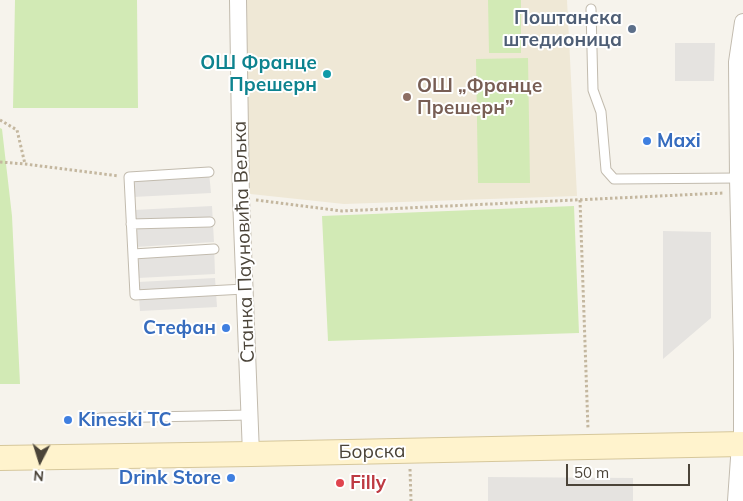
<!DOCTYPE html>
<meta charset="utf-8">
<style>
body{margin:0}
#map{position:relative;width:743px;height:501px;overflow:hidden;background:#f6f3ec;font-family:Mulish,sans-serif}
canvas{display:block}
.north{position:absolute;left:15px;top:436px;width:50px;height:50px;-webkit-text-stroke:4px #fff;paint-order:stroke;rotate:185deg;font-size:14px;font-weight:700;line-height:20px;text-align:center;color:#4b4439}
.north::after{content:'';display:block;margin:auto;width:18px;height:22px;background:#4b4439;clip-path:polygon(50% 0,100% 100%,50% 72%,0 100%)}
.scale{position:absolute;left:566px;top:464px;width:124px;height:22px;box-sizing:border-box;border:2px solid #4b4439;border-top:0;padding-left:6px;font-size:15px;line-height:18px;white-space:nowrap;color:#4b4439;-webkit-text-stroke:4px #fff;paint-order:stroke}
</style>
<div id="map">
<canvas width="743" height="501"></canvas>
<div class="north">N</div>
<div class="scale">50 m</div>
</div>
<script>
const ctx = document.querySelector('canvas').getContext('2d');
ctx.lineJoin = 'round';
function fill(path, color) {
  ctx.fillStyle = color;
  ctx.fill(path, 'evenodd');
}
function poly(rows) {
  const path = new Path2D();
  for (const r of rows) {
    path.moveTo(r[0], r[1]);
    for (let i = 2; i < r.length; i += 2) path.lineTo(r[i], r[i + 1]);
  }
  return path;
}
function trace(path, color, width, dash) {
  ctx.strokeStyle = color;
  ctx.lineWidth = width;
  ctx.lineCap = dash ? 'butt' : 'round';
  ctx.setLineDash(dash || []);
  ctx.stroke(path);
}
function label(font, color, halo, rows, align = 'center') {
  ctx.font = font + ' Mulish,sans-serif';
  ctx.lineWidth = 4;
  ctx.setLineDash([]);
  ctx.textBaseline = 'middle';
  ctx.strokeStyle = halo;
  ctx.fillStyle = color;
  for (const [text, x, y, turn = 0] of rows) {
    ctx.save();
    ctx.translate(x, y);
    ctx.rotate((+turn || 0) * Math.PI / 180);
    ctx.textAlign = isNaN(turn) ? turn : align;
    if (halo) ctx.strokeText(text, 0, 0);
    ctx.fillText(text, 0, 0);
    ctx.restore();
  }
}
fill(poly([
 [242,0,567,0,577,196,344,204,241,193]
]), '#efe8d6');
fill(poly([
 [15,0,137,0,138,108,13,108],
 [488,0,521,0,521,53,489,53],
 [528,58,530,183,478,183,476,59],
 [0,128,2,129,12,216,20,384,0,384],
 [574,206,579,333,328,341,322,216]
]), '#d2eab5');
fill(poly([
 [675,43,715,43,714,81,675,81],
 [209,172,211,193,133,197,132,177],
 [212,206,214,242,136,247,134,210],
 [663,231,711,232,711,318,663,359],
 [214,245,215,274,138,278,137,250],
 [215,278,217,307,140,311,138,282],
 [488,477,633,478,633,501,488,501]
]), '#e5e3e0');
const service = poly([
 [591,9,593,90,601,112,606,170,614,179,738,178],
 [209,172,129,177,135,295,244,289],
 [131,224,210,222],
 [133,254,214,249],
 [100,418,250,415]
]);
const minor = poly([
 [238,0,241,198,251,454],
 [742,444,742,353,738,178,737,62,743,22]
]);
const tertiary = poly([
 [738,501,742,444]
]);
const secondary = poly([
 [0,458,251,454,588,447,743,444]
]);
trace(service, '#c2bbae', 11);
trace(minor, '#c2bbae', 18);
trace(tertiary, '#c2bbae', 22);
trace(secondary, '#d6c79b', 26);
trace(poly([
 [0,120,17,130,25,164],
 [0,162,25,164,119,176],
 [256,200,342,211,723,193],
 [580,200,588,429],
 [410,469,411,501]
]), '#c4b79f', 3, [2.5, 2.5]);
trace(service, '#fff', 9);
trace(minor, '#fff', 16);
trace(tertiary, '#fff', 20);
trace(secondary, '#fff3cd', 24);
for (const [x, y, r, color] of [
 [632,29,5,"#5c6f8a"],
 [327,74,5,"#0f9aa8"],
 [407,97,5,"#8d6e63"],
 [647,141,5,"#3f7fe0"],
 [226,328,5,"#3f7fe0"],
 [68,420,5,"#3f7fe0"],
 [231,478,5,"#3f7fe0"],
 [340,483,5,"#e0444e"]
]) {
  const dot = new Path2D();
  dot.arc(x, y, r, 0, 2 * Math.PI);
  ctx.fillStyle = color;
  ctx.fill(dot);
  trace(dot, '#fff', 2);
}
label('bold 19px', '#4e5e75', '#fff', [
 ["Поштанска",622,18],
 ["штедионица",622,40]
], 'right');
label('bold 19px', '#0d838f', '#fff', [
 ["ОШ Франце",317,63],
 ["Прешерн",317,85]
], 'right');
label('bold 19px', '#785e54', '#fff', [
 ["ОШ „Франце",417,86],
 ["Прешерн”",417,108]
], 'left');
label('bold 19px', '#366cbe', '#fff', [
 ["Maxi",657,141],
 ["Стефан",216,328,"right"],
 ["Kineski TC",78,420],
 ["Drink Store",221,478,"right"]
], 'left');
label('19px', '#4b4439', '#fff', [
 ["Станка Пауновића Вељка",244,242,-92],
 ["Борска",372,452,-1]
]);
label('bold 19px', '#be3a42', '#fff', [
 ["Filly",350,483]
], 'left');
</script>
